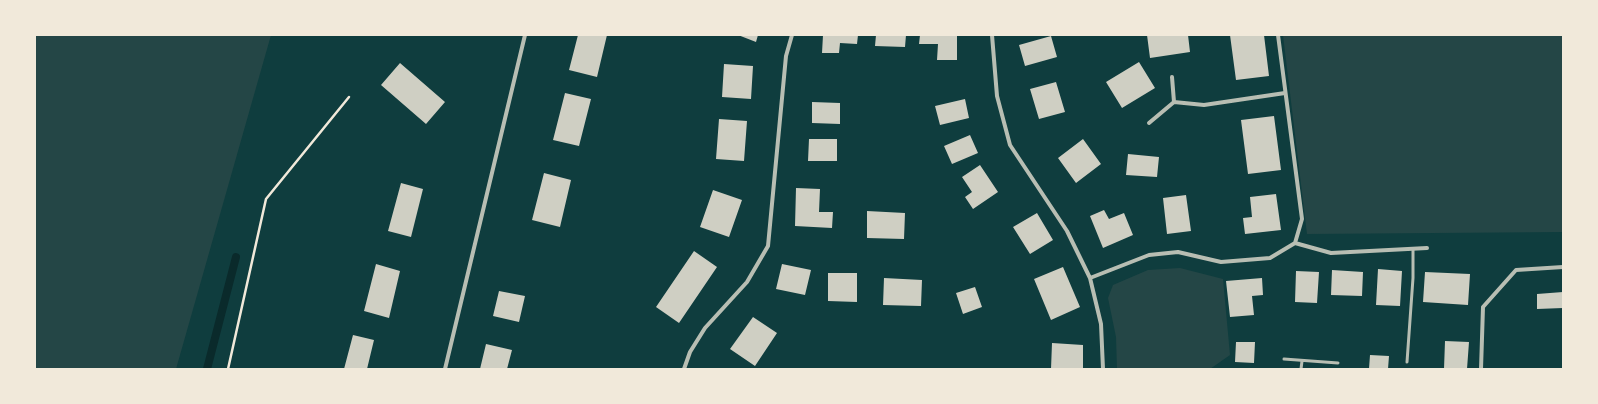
<!DOCTYPE html>
<style>
body{margin:0}
#map{position:relative;width:1598px;height:404px;overflow:hidden;background:#0f3d3e;font-family:Lato,sans-serif}
canvas{display:block}
.frame{position:absolute;inset:0;border:36px solid #f1e9da;pointer-events:none}
</style>
<div id="map">
<canvas width="1598" height="404"></canvas>
<div class="frame"></div>
</div>
<script>
const ctx = document.querySelector('canvas').getContext('2d');
ctx.lineJoin = 'round';
function fill(path, color) {
  ctx.fillStyle = color;
  ctx.fill(path, 'evenodd');
}
function poly(rows) {
  const path = new Path2D();
  for (const r of rows) {
    path.moveTo(r[0], r[1]);
    for (let i = 2; i < r.length; i += 2) path.lineTo(r[i], r[i + 1]);
  }
  return path;
}
function trace(path, color, width, dash) {
  ctx.strokeStyle = color;
  ctx.lineWidth = width;
  ctx.lineCap = dash ? 'butt' : 'round';
  ctx.setLineDash(dash || []);
  ctx.stroke(path);
}
fill(poly([
 [35,35,271,35,176,369,35,369],
 [1283,35,1563,35,1563,232,1307,234],
 [1180,268,1223,279,1230,355,1210,369,1117,369,1116,337,1108,298,1113,285,1148,270]
]), '#244646');
trace(poly([
 [207,369,236,257]
]), '#0a2a2b', 8);
fill(poly([
 [578,35,607,35,597,77,569,70],
 [738,35,758,35,756,42],
 [823,35,858,35,857,44,840,43,839,53,822,53],
 [876,35,906,35,905,47,875,46],
 [920,35,957,35,957,60,937,60,938,44,919,44],
 [1147,35,1188,35,1190,52,1150,58],
 [1230,35,1264,35,1269,76,1236,80],
 [1051,36,1057,57,1025,66,1019,45],
 [1139,62,1155,88,1122,108,1106,82],
 [400,63,445,102,426,124,381,85],
 [724,64,753,66,751,99,722,97],
 [1056,82,1065,112,1039,119,1030,89],
 [565,93,591,99,579,146,553,140],
 [965,99,969,118,940,125,935,106],
 [812,102,840,103,840,124,812,123],
 [1274,116,1281,170,1248,174,1241,120],
 [719,119,747,121,744,161,716,159],
 [970,135,978,153,952,164,944,146],
 [809,139,837,139,837,161,808,161],
 [1083,139,1101,164,1076,183,1058,158],
 [1128,154,1159,157,1157,177,1126,175],
 [980,165,998,192,973,209,965,197,972,192,962,177],
 [544,173,571,180,560,227,532,220],
 [401,183,423,189,411,237,388,231],
 [796,188,820,189,819,212,833,212,832,228,795,226],
 [713,190,742,200,729,237,700,227],
 [1276,194,1281,230,1245,234,1243,218,1252,217,1250,197],
 [1186,195,1191,231,1167,234,1163,198],
 [1104,210,1109,219,1124,213,1133,235,1103,248,1090,216],
 [867,211,905,213,904,239,867,238],
 [1037,213,1053,240,1030,254,1013,227],
 [694,251,717,267,679,323,656,307],
 [376,264,400,271,389,318,364,311],
 [782,264,811,270,805,295,776,289],
 [1063,267,1080,307,1051,320,1034,279],
 [1378,269,1402,271,1400,306,1376,305],
 [1332,270,1363,272,1362,296,1331,295],
 [1296,271,1319,272,1317,303,1295,302],
 [1425,272,1470,274,1468,305,1423,302],
 [828,273,857,273,857,302,828,301],
 [884,278,922,280,921,306,883,305],
 [1262,278,1263,295,1252,296,1254,315,1230,317,1226,281],
 [975,287,982,307,963,314,956,293],
 [499,291,525,296,519,322,493,316],
 [1563,292,1563,308,1537,309,1537,294],
 [753,317,777,333,755,366,730,349],
 [353,335,374,340,367,369,344,369],
 [1445,341,1469,342,1467,369,1444,369],
 [1236,342,1255,342,1254,363,1235,362],
 [1052,343,1083,345,1083,369,1051,369],
 [486,344,512,350,507,369,480,369],
 [1370,355,1389,356,1388,369,1369,369]
]), '#cfcfc3');
trace(poly([
 [228,369,266,199,349,97]
]), '#f1e9da', 2.5);
trace(poly([
 [1284,359,1338,363],
 [1407,362,1413,278,1413,249],
 [1301,369,1302,361]
]), '#b8beb3', 3);
trace(poly([
 [992,35,997,96,1010,145,1067,231,1090,278,1101,324,1103,369],
 [1174,102,1204,105,1285,93],
 [1149,123,1174,102,1172,77],
 [1295,243,1331,253,1427,248],
 [1090,278,1149,255,1178,252,1221,262,1270,258,1295,243,1302,219,1278,35],
 [445,369,525,35],
 [684,369,690,352,705,328,747,282,768,246,786,56,792,35],
 [1481,369,1483,307,1516,270,1563,267]
]), '#b8beb3', 4);
</script>
